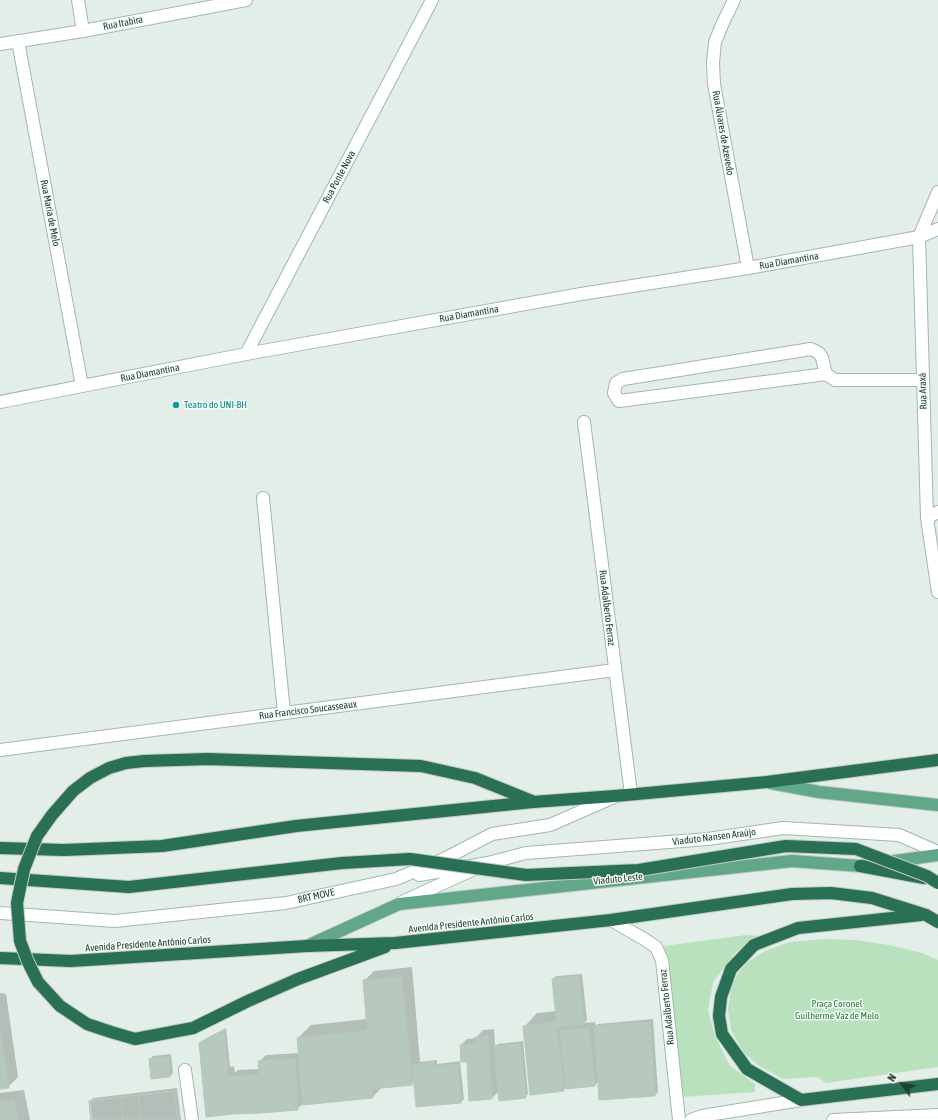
<!DOCTYPE html>
<meta charset="utf-8">
<style>
body{margin:0}
#map{position:relative;width:938px;height:1120px;overflow:hidden;background:#e2eee7;font-family:"Asap Condensed",sans-serif}
canvas{display:block}
.north{position:absolute;left:882px;top:1064px;width:40px;height:40px;-webkit-text-stroke:3px #f4faf6;paint-order:stroke;rotate:302deg;font-size:11px;font-weight:700;line-height:16px;text-align:center;color:#204132}
.north::after{content:'';display:block;margin:auto;width:14px;height:18px;background:#204132;clip-path:polygon(50% 0,100% 100%,50% 72%,0 100%)}
</style>
<div id="map">
<canvas width="938" height="1120"></canvas>
<div class="north">N</div>
</div>
<script>
const ctx = document.querySelector('canvas').getContext('2d');
ctx.lineJoin = 'round';
function fill(path, color) {
  ctx.fillStyle = color;
  ctx.fill(path, 'evenodd');
}
function poly(rows) {
  const path = new Path2D();
  for (const r of rows) {
    path.moveTo(r[0], r[1]);
    for (let i = 2; i < r.length; i += 2) path.lineTo(r[i], r[i + 1]);
  }
  return path;
}
function trace(path, color, width, dash) {
  ctx.strokeStyle = color;
  ctx.lineWidth = width;
  ctx.lineCap = dash ? 'butt' : 'round';
  ctx.setLineDash(dash || []);
  ctx.stroke(path);
}
function label(font, color, halo, rows, align = 'center') {
  ctx.font = font + ' "Asap Condensed",sans-serif';
  ctx.lineWidth = 3;
  ctx.setLineDash([]);
  ctx.textBaseline = 'middle';
  ctx.strokeStyle = halo;
  ctx.fillStyle = color;
  for (const [text, x, y, turn = 0] of rows) {
    ctx.save();
    ctx.translate(x, y);
    ctx.rotate((+turn || 0) * Math.PI / 180);
    ctx.textAlign = isNaN(turn) ? turn : align;
    if (halo) ctx.strokeText(text, 0, 0);
    ctx.fillText(text, 0, 0);
    ctx.restore();
  }
}
fill(poly([
 [746,935,758,936,736,952,713,982,708,1011,715,1036,730,1066,755,1084,755,1092,681,1097,664,946],
 [824,939,856,940,889,945,922,953,938,960,938,1067,826,1083,817,1077,783,1079,758,1065,744,1053,731,1030,728,1010,731,988,739,972,748,962,765,951,790,942]
]), '#bae1bd');
fill(poly([
 [412,967,420,1062,437,1060,437,1064,462,1061,461,1045,467,1039,476,1038,483,1030,494,1029,495,1046,498,1044,523,1041,528,1094,525,1097,499,1091,492,1098,470,1100,468,1061,460,1062,464,1099,461,1102,417,1106,414,1082,411,1084,382,1087,373,1097,304,1103,297,1109,207,1116,200,1044,203,1040,226,1028,230,1067,234,1066,235,1073,238,1070,260,1069,259,1062,266,1055,299,1053,298,1038,311,1025,367,1019,364,981,374,971],
 [582,974,587,1020,584,1023,595,1022,596,1026,598,1024,653,1019,658,1092,655,1095,600,1099,599,1081,595,1085,567,1087,563,1090,524,1027,537,1013,557,1011,553,979,556,976],
 [0,993,6,994,18,1077,8,1087,0,1088],
 [171,1054,173,1073,170,1076,150,1059,153,1056],
 [177,1088,181,1120,92,1120,90,1102,93,1098],
 [24,1090,30,1120,0,1120,0,1093]
]), '#0003');
const building = poly([
 [579,976,584,1024,557,1027,552,979,579,976],
 [402,977,412,1085,372,1089,363,980,402,977],
 [556,1022,564,1091,530,1095,523,1026,556,1022],
 [650,1022,655,1096,599,1100,594,1026,650,1022],
 [589,1028,595,1086,566,1089,560,1031,589,1028],
 [0,1030,9,1088,0,1089,0,1030],
 [224,1030,228,1073,202,1075,199,1043,224,1030],
 [366,1031,373,1098,303,1105,297,1038,366,1031],
 [488,1036,492,1099,469,1101,467,1062,461,1062,460,1045,476,1044,475,1037,488,1036],
 [520,1044,526,1098,499,1101,494,1046,520,1044],
 [168,1057,170,1077,151,1079,149,1059,168,1057],
 [295,1059,298,1110,261,1113,258,1061,295,1059],
 [434,1062,438,1105,416,1107,412,1065,434,1062],
 [457,1064,461,1103,438,1105,435,1066,457,1064],
 [228,1073,232,1114,206,1117,202,1075,228,1073],
 [259,1075,261,1113,232,1114,230,1077,259,1075],
 [174,1091,178,1120,91,1120,89,1101,174,1091],
 [174,1091,178,1120,141,1120,138,1095,174,1091],
 [138,1095,141,1120,123,1120,121,1097,138,1095],
 [121,1097,123,1120,91,1120,89,1101,121,1097],
 [14,1100,18,1120,0,1120,0,1101,14,1100]
]);
fill(building, '#b7c9bf');
trace(building, '#b4c8bc', 1);
const minor = poly([
 [78,0,83,31],
 [734,0,722,25,715,42,713,63,714,84,748,268],
 [18,41,82,386],
 [0,44,83,31,246,0],
 [938,192,919,237,927,518,938,592],
 [246,354,432,0],
 [826,374,619,401,614,393,616,383,623,379,811,349,819,353,822,358,826,374,835,380,923,380],
 [0,402,246,354,581,294,748,268,919,237,938,229],
 [584,422,631,794],
 [263,498,284,713],
 [927,518,938,512],
 [0,750,615,670],
 [419,875,488,863,526,853,708,839,783,828,899,835,938,852],
 [402,902,472,870],
 [0,913,115,921,286,903,396,879,444,859,492,834,550,825,614,797],
 [611,920,644,939,656,947,662,960,679,1120],
 [185,1070,192,1120],
 [691,1120,702,1116,801,1100],
 [833,1120,938,1115]
]);
const major = poly([
 [771,783,819,792,938,805],
 [307,946,399,904,792,861,860,866,938,855]
]);
const highway = poly([
 [144,761,208,759,421,766,475,778,532,801],
 [0,848,64,850,162,846,296,826,533,802,615,796,767,782,938,760],
 [860,866,924,878],
 [0,878,129,887,342,863,410,859],
 [921,915,798,928,754,945,731,969,721,997,719,1016,722,1034,747,1069,801,1100,938,1084],
 [0,958,71,961,307,946,395,943,611,920,792,894,831,893,872,898,926,915,938,922],
 [193,1028,248,1001,298,979,385,947]
]);
trace(minor, '#a4b7ad', 14);
trace(major, '#c1cac6', 14);
trace(highway, '#c1cac6', 14);
trace(minor, '#fff', 12);
trace(major, '#63a789', 12);
trace(highway, '#297055', 12);
const highwayBridge = poly([
 [144,761,126,763,109,768,90,778,73,791,52,815,37,836,24,869,17,903,20,941,28,962,38,982,60,1006,87,1024,111,1032,135,1039,193,1028],
 [410,859,526,875,639,870,786,846,856,849,927,876,938,883]
]);
trace(highwayBridge, '#c1cac6', 14, []);
trace(highwayBridge, '#297055', 12);
for (const [x, y, r, color] of [
 [176,405,4,"#0f9aa8"]
]) {
  const dot = new Path2D();
  dot.arc(x, y, r, 0, 2 * Math.PI);
  ctx.fillStyle = color;
  ctx.fill(dot);
  trace(dot, '#f4faf6', 1.5);
}
label('10px', '#204132', '#f4faf6', [
 ["Rua Itabira",123,23,-11],
 ["Rua Álvares de Azevedo",723,133,80],
 ["Rua Ponte Nova",339,177,-62],
 ["Rua Maria de Melo",50,213,79],
 ["Rua Diamantina",789,261,-10],
 ["Rua Diamantina",469,314,-10],
 ["Rua Diamantina",150,373,-11],
 ["Rua Araxá",923,391,-92],
 ["Rua Adalberto Ferraz",607,608,83],
 ["Rua Francisco Soucasseaux",308,710,-7],
 ["Viaduto Nansen Araújo",714,837,-7],
 ["Viaduto Leste",618,879,-6],
 ["BRT MOVE",316,896,-12],
 ["Avenida Presidente Antônio Carlos",471,923,-6],
 ["Avenida Presidente Antônio Carlos",148,944,-4],
 ["Rua Adalberto Ferraz",667,1007,-96]
]);
label('10px', '#0d838f', '#f4faf6', [
 ["Teatro do UNI-BH",184,405]
], 'left');
label('10px', '#277c38', '#f4faf6', [
 ["Praça Coronel",837,1004],
 ["Guilherme Vaz de Melo",837,1016]
]);
</script>
